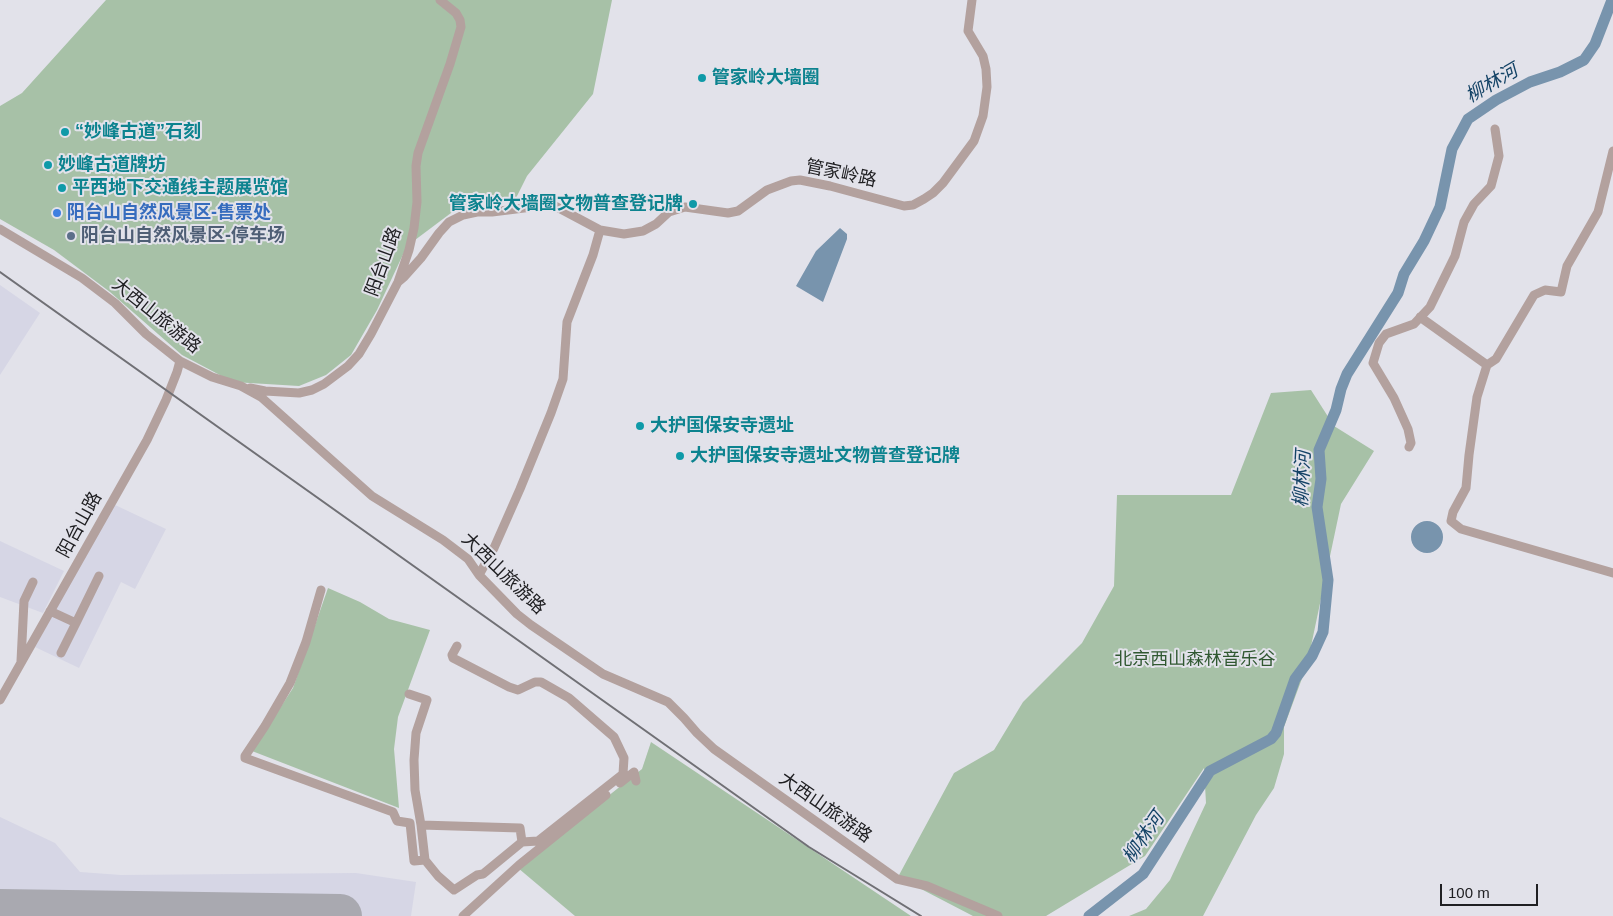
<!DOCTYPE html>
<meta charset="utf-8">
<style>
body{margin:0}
#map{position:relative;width:1613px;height:916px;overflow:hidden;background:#e2e2ea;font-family:Arial,sans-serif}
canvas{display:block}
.scale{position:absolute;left:1440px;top:884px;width:98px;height:22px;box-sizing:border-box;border:2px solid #202023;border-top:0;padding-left:6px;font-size:15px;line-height:18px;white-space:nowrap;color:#202023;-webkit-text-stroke:4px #e2e2ea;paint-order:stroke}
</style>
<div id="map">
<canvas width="1613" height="916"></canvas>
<div class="scale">100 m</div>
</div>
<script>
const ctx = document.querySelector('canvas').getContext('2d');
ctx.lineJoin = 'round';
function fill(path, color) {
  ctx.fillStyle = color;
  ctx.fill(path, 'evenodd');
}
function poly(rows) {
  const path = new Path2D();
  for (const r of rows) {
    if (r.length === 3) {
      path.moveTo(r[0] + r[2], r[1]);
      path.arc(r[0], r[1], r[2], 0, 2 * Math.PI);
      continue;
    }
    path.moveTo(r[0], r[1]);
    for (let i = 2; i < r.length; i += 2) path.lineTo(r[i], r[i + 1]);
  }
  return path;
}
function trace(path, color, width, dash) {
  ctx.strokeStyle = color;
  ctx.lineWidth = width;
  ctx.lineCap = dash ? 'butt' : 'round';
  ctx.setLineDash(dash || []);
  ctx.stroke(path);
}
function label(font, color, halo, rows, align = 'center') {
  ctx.font = font + ' Arial,"Noto Sans SC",sans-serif';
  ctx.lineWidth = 4;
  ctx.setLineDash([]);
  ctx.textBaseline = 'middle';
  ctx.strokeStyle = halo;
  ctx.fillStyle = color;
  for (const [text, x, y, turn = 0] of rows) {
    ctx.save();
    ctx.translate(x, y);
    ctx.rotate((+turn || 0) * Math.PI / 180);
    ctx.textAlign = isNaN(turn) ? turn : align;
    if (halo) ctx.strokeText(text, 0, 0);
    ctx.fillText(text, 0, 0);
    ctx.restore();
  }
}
fill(poly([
 [0,285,40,313,0,375],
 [113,504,166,529,135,589,121,582,79,668,35,647],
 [0,541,64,571,43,613,0,597],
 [0,817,55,843,80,872,121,875,356,873,416,882,411,916,0,916]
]), '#d6d6e5');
fill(poly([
 [106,0,612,0,593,94,527,176,516,198,459,207,407,246,377,310,351,355,326,375,299,386,233,382,182,355,110,292,54,250,0,219,0,106,22,93],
 [1311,390,1334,426,1374,451,1341,504,1307,665,1284,727,1284,754,1274,788,1256,815,1203,916,1129,916,1146,909,1170,880,1206,803,1204,768,1145,856,1046,916,973,916,898,877,954,773,994,750,1023,702,1082,643,1114,586,1117,495,1231,495,1271,393],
 [328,588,360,602,389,619,430,630,398,717,394,749,399,808,252,751,293,688],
 [651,742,911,916,575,916,518,868,642,769]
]), '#a7c1a7');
fill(poly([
 [840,228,847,234,847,239,823,302,796,286,816,251],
 [1427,537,16]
]), '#7894ad');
trace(poly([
 [1089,916,1143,874,1210,771,1271,739,1276,733,1295,679,1312,656,1323,632,1328,580,1317,507,1321,479,1319,450,1336,410,1341,389,1347,374,1398,293,1404,274,1424,241,1440,207,1452,149,1468,119,1496,100,1530,82,1560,72,1584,60,1595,44,1612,0]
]), '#7894ad', 11);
trace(poly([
 [0,911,340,916]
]), '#a9a9b0', 44);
trace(poly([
 [1613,151,1598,212,1567,266,1561,292,1545,290,1534,295,1496,359,1487,365,1477,397,1469,455,1466,488,1453,512,1451,521,1461,529,1613,573],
 [0,229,82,278,115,303,146,334,180,361,212,377,241,386,261,397,372,496,443,540,468,559,479,575,517,614,531,625,603,674,668,702,684,718,697,733,714,749,897,879,927,886,998,916],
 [398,282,404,277,421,258,439,233,449,222,463,215,477,212,492,212,548,205,555,206,600,230,624,234,643,231,656,224,669,212,685,207,728,213,738,211,767,190,791,181,800,180,830,186,904,206,913,205,924,199,933,193,943,183,974,141,983,116,987,87,986,69,983,56,968,31,972,0],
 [1420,317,1487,365],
 [250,388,265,391,299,393,312,390,324,384,348,366,359,354,371,334,398,282,409,250,414,228,417,202,416,166,418,153,450,64,461,27,460,20,456,13,440,0],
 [1409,447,1411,443,1408,429,1394,398,1373,363,1379,343,1386,334,1414,324,1430,307,1455,256,1464,222,1474,204,1491,186,1499,156,1495,129],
 [479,575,494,548,520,489,551,413,563,379,567,322,593,255,600,230],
 [321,590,306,642,290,683,265,726,245,756,245,758,393,812,397,821,410,823,414,861,425,860,438,876,454,890,477,875,483,874,522,842,520,828,421,825,425,860],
 [50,611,76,623,99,576],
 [457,646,452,655,453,658,509,687,518,690,535,682,541,682,569,698,614,737,624,758,623,774,538,841,522,842],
 [61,653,76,623],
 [21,661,24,601,33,582],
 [409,694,427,700,416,733,414,760,415,790,421,825],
 [0,700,147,440,166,400,177,372,180,361],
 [620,783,634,772,636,781],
 [463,916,519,865,606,795]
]), '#b3a19e', 9);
trace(poly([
 [0,272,809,847,921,916]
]), '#707075', 2);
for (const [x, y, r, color] of [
 [702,78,5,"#0f9aa8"],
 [65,132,5,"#0f9aa8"],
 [48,165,5,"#0f9aa8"],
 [62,188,5,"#0f9aa8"],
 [693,204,5,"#0f9aa8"],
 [57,213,5,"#3f7fe0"],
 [71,236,5,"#5c6f8a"],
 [640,426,5,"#0f9aa8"],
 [680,456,5,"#0f9aa8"]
]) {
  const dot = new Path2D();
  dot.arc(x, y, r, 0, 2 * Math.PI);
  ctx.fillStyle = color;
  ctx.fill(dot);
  trace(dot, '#e2e2ea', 2);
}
label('bold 18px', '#0d838f', '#e2e2ea', [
 ["管家岭大墙圈",712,78],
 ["“妙峰古道”石刻",75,132],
 ["妙峰古道牌坊",58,165],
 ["平西地下交通线主题展览馆",72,188],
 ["管家岭大墙圈文物普查登记牌",683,204,"right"],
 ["大护国保安寺遗址",650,426],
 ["大护国保安寺遗址文物普查登记牌",690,456]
], 'left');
label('18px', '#202023', '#e2e2ea', [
 ["管家岭路",841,174,12],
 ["阳台山路",384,262,-70],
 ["大西山旅游路",156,316,39],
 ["阳台山路",80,525,-61],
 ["大西山旅游路",503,574,44],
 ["大西山旅游路",825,808,35]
]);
label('bold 18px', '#366cbe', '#e2e2ea', [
 ["阳台山自然风景区-售票处",67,213]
], 'left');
label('bold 18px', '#4e5e75', '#e2e2ea', [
 ["阳台山自然风景区-停车场",81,236]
], 'left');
label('18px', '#305831', '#e2e2ea', [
 ["北京西山森林音乐谷",1195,660]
]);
label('italic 19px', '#144366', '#e2e2ea', [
 ["柳林河",1492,84,-30],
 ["柳林河",1303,479,-87],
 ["柳林河",1144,838,-55]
]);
</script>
